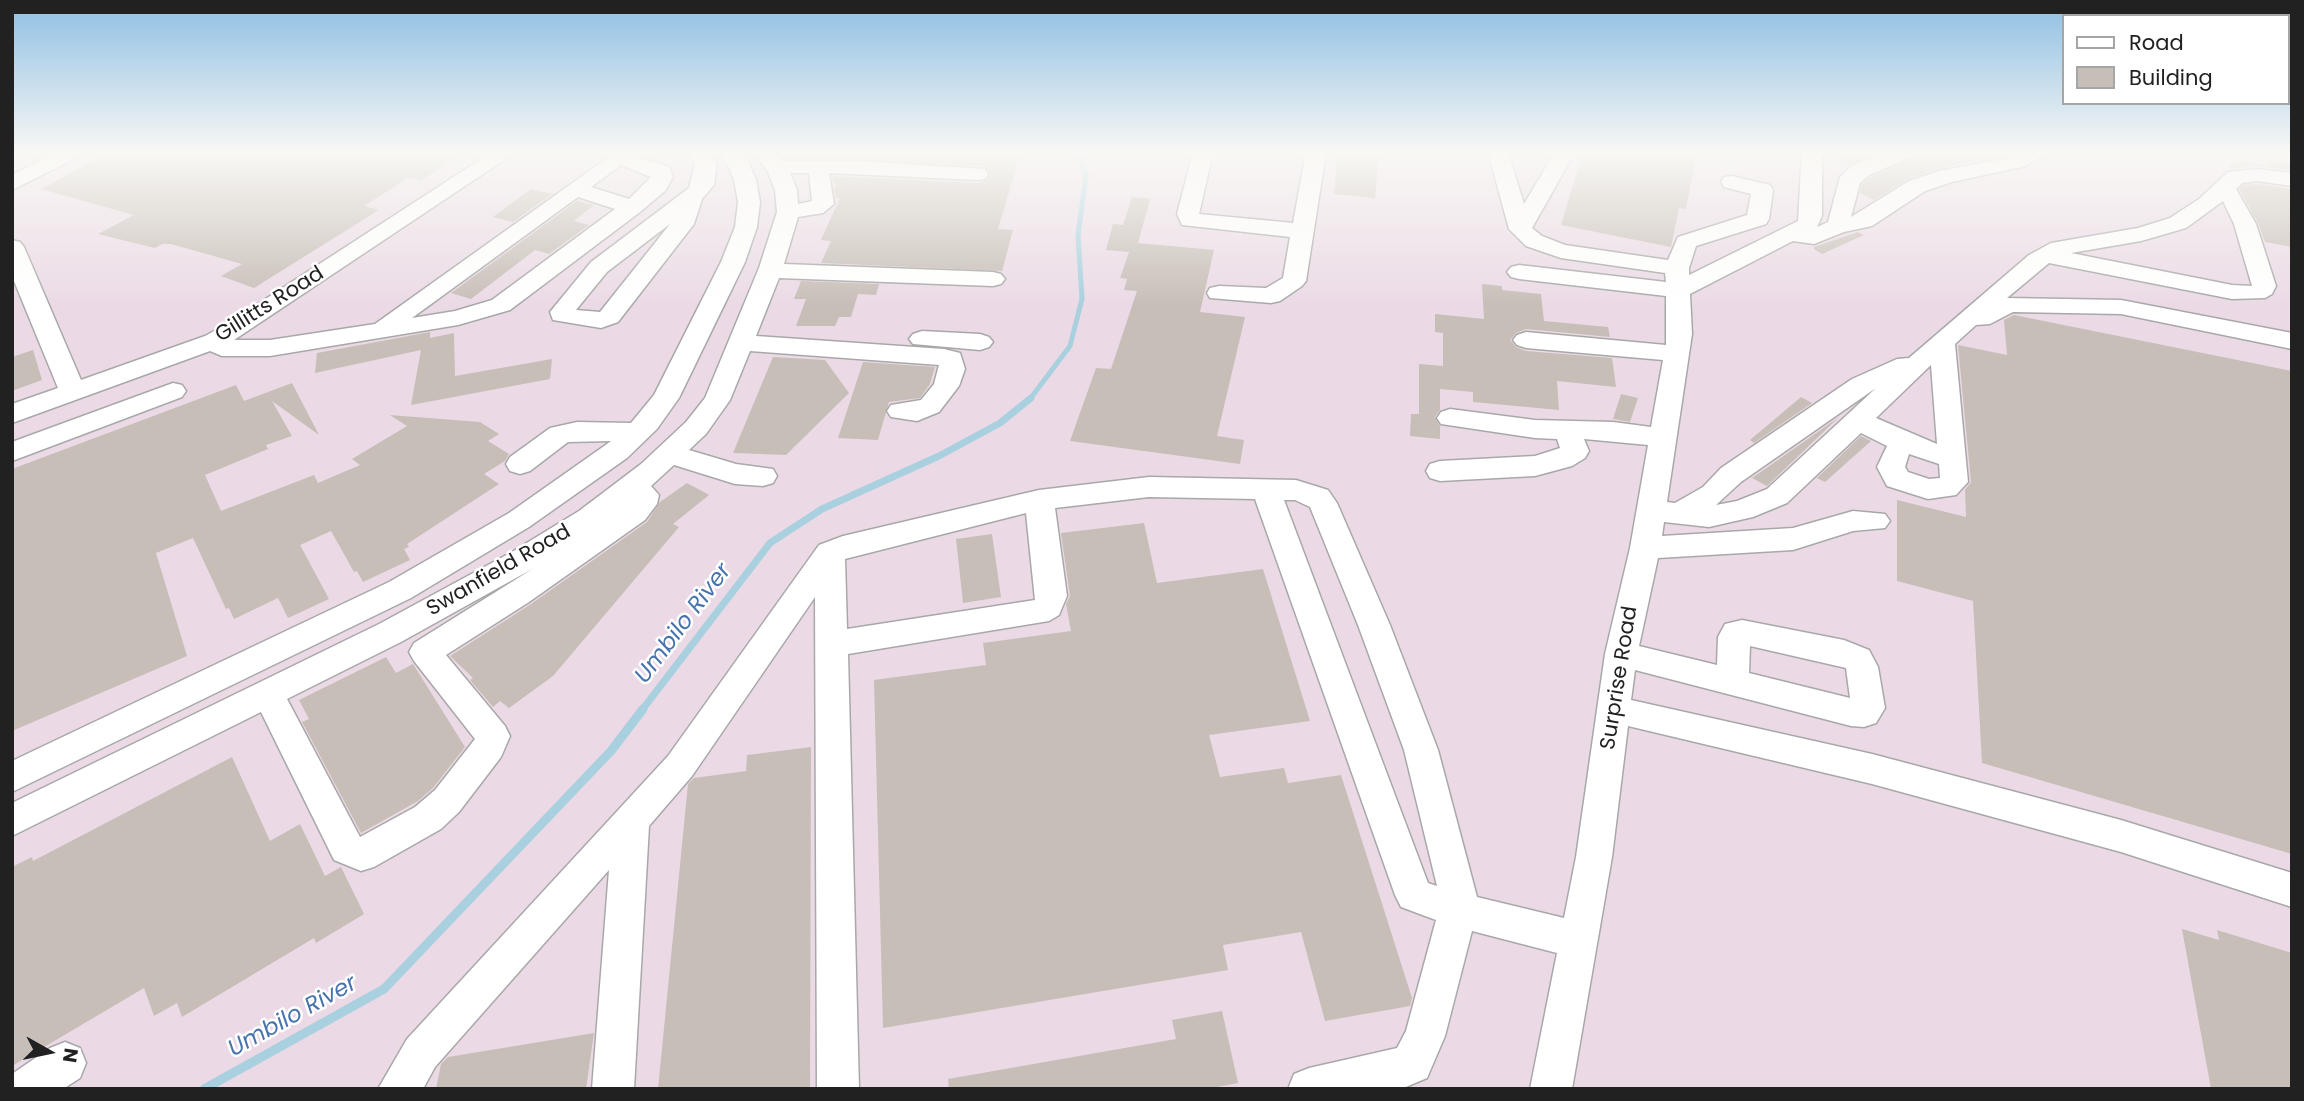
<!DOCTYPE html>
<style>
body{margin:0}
#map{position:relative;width:2304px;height:1101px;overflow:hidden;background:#f2efe8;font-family:Poppins,sans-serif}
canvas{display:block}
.frame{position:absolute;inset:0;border:14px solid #212121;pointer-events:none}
.legend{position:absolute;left:2062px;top:14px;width:228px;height:91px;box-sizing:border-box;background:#fff;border:2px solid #a6a6a6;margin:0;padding:9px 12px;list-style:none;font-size:21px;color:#212121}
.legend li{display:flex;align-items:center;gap:14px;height:35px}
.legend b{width:35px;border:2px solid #a6a6a6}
.north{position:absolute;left:14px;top:1017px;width:70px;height:70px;-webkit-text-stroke:5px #fff;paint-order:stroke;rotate:99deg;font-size:19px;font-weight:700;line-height:28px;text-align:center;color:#212121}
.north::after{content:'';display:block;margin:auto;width:24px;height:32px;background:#212121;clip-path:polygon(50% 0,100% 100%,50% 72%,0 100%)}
</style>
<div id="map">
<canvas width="2304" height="1101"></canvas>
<div class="frame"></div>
<ul class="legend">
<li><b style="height:9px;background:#fff"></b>Road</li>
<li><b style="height:19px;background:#c7beb7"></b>Building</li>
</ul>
<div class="north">N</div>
</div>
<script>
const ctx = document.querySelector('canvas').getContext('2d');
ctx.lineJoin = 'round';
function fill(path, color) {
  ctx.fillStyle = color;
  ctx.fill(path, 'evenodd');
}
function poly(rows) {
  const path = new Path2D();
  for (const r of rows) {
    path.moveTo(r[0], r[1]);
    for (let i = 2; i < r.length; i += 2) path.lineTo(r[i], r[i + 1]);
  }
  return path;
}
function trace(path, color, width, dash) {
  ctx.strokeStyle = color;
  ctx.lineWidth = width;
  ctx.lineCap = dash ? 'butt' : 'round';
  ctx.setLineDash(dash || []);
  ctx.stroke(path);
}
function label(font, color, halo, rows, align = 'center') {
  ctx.font = font + ' Poppins,sans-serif';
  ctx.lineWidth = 5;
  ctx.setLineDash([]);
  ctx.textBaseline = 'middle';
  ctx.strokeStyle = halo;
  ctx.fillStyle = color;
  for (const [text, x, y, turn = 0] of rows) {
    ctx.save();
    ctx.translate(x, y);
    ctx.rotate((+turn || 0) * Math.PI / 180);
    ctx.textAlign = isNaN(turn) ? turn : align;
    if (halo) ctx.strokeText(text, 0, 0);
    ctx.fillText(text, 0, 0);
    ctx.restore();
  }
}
fill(poly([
 [12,152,2292,152,2292,1089,12,1089]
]), '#ebdae6');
trace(poly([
 [1030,399,1070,346,1082,299,1078,235,1086,175,1077,152]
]), '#a8d0df', 5);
trace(poly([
 [642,710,770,543,822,509,939,456,1000,423,1031,398]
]), '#a8d0df', 7);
trace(poly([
 [204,1089,384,989,611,751,643,709]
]), '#a8d0df', 9);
fill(poly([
 [109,152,225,152,250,158,261,152,463,152,421,181,408,178,364,206,379,210,254,288,221,276,242,264,171,244,162,244,155,248,98,234,134,215,41,189],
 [819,152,1017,152,1017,165,998,229,1013,230,1002,271,821,263,831,241,821,240,840,198,836,198,834,189,837,184,833,183,832,176,977,183,987,180,990,173,985,166,821,158],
 [1338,152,1379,152,1375,198,1334,194],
 [1583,152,1697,152,1686,209,1679,208,1671,247,1561,225],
 [1859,152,1881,152,1848,166,1837,161],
 [1919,152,1993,152,1994,156,1939,168,1908,179,1874,200,1860,193,1862,184,1870,177,1914,158],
 [2266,160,2292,164,2292,170,2257,166,2231,169,2229,163,2243,161,2269,166],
 [2257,184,2292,189,2292,247,2265,242,2258,223,2239,189,2243,185],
 [531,189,552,194,513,222,493,217],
 [1132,197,1150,199,1138,243,1214,250,1200,312,1245,317,1217,436,1244,440,1240,464,1070,441,1096,368,1111,369,1137,291,1124,290,1127,279,1120,278,1129,252,1106,250,1113,224,1123,225],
 [577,201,594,205,574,221,589,225,549,254,535,250,471,299,451,293],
 [1858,232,1864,235,1822,254,1814,249,1814,247],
 [801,281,879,284,876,295,858,294,851,317,839,317,835,326,796,326,806,299,794,299],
 [1482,284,1502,286,1502,290,1541,294,1544,321,1608,327,1610,337,1526,329,1516,333,1510,340,1516,347,1526,351,1612,358,1616,387,1557,381,1559,410,1473,402,1473,392,1440,389,1440,410,1435,417,1440,426,1440,439,1410,436,1411,414,1419,414,1419,364,1443,366,1443,333,1435,332,1435,314,1484,319],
 [2014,315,2292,371,2292,854,1982,763,1973,601,1897,581,1897,500,1966,517,1965,490,1971,482,1958,345,2007,355,2004,320],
 [430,332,430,338,454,333,455,376,552,359,550,379,411,405,421,350,315,373,317,353],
 [33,350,42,380,12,391,12,357],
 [773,357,825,360,849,393,786,455,733,453],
 [863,362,935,367,930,384,920,398,889,402,878,440,838,438],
 [292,383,319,435,272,401,292,436,266,445,268,449,205,475,221,511,314,475,318,483,360,465,352,459,407,426,390,415,480,422,499,434,488,441,509,454,505,461,484,474,499,484,407,544,409,547,404,549,410,560,363,582,357,571,354,572,331,531,300,545,329,599,288,618,278,598,234,619,229,608,226,609,193,538,156,553,187,656,12,731,12,469,236,385,244,401],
 [1621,394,1638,398,1630,422,1613,419],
 [1801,397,1812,403,1754,443,1750,440],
 [1839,417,1767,486,1752,478,1755,476],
 [1861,436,1871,441,1825,482,1817,478],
 [687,483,709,495,673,524,679,527,553,676,509,708,500,701,493,707,470,680,473,678,450,656,531,604,647,522,660,502],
 [1144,523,1157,583,1263,569,1310,721,1209,735,1220,777,1284,768,1288,783,1341,775,1412,998,1410,1006,1325,1021,1301,932,1223,945,1228,970,883,1028,874,680,986,665,983,643,1071,631,1066,604,1070,596,1061,533],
 [992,534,1001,597,963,603,956,539],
 [386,657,396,673,413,664,465,747,433,788,418,801,361,833,302,722,309,719,299,700],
 [811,747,810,1089,658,1089,688,784,694,778,746,771,747,755],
 [232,757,270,841,300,824,325,876,341,867,364,914,316,943,314,938,182,1017,177,1003,154,1016,144,988,12,1066,12,867,32,857,33,861],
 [2182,929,2219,940,2217,930,2292,953,2292,1089,2211,1089],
 [1222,1011,1238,1083,1207,1089,949,1089,948,1079,1176,1039,1172,1020],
 [594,1033,586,1089,436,1089,441,1064,448,1057]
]), '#c7beb7');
const minor = poly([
 [57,152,83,152,80,156,12,190,12,175,57,152],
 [492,152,516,152,234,340,270,340,375,324,613,154,627,154,669,167,673,177,665,191,640,212,510,310,458,325,270,356,222,356,210,351,12,423,12,404,58,388,12,276,12,240,20,242,24,247,81,380,205,336,227,324,492,152],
 [621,165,651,177,629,199,591,187,621,165],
 [578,197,615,209,492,300,455,311,412,318,578,197],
 [687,152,708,152,717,164,714,185,702,199,694,224,618,322,601,328,553,320,550,312,591,262,689,188,695,164,687,152],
 [670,224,600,312,576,310,607,272,670,224],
 [719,152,741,152,747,159,756,180,760,202,757,227,745,262,679,398,657,429,627,458,529,527,411,598,12,792,12,761,389,582,509,513,607,444,611,441,568,442,530,471,520,474,510,471,506,464,510,457,550,428,577,422,631,423,654,395,721,262,735,227,738,202,734,180,726,161,719,152],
 [753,152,774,152,782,161,856,161,985,169,988,174,985,179,977,180,829,173,834,204,823,213,798,217,784,264,993,272,1001,274,1005,279,1001,284,993,286,779,278,756,336,944,349,960,353,965,369,959,386,939,412,917,421,891,417,887,411,891,405,921,400,934,384,939,365,750,351,730,400,706,434,689,450,736,464,773,469,777,476,773,483,763,486,735,484,674,465,651,486,659,495,657,504,645,520,529,602,446,655,505,726,510,736,501,757,459,812,441,829,374,867,361,871,334,860,261,712,12,836,12,803,379,624,512,552,579,511,641,464,686,422,705,398,759,268,777,212,775,190,767,170,753,152],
 [790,173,809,173,812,201,798,204,797,190,790,173],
 [534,568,414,643,409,652,414,661,475,739,435,790,415,807,360,837,287,699,401,642,534,568],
 [1193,152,1213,152,1199,214,1293,223,1306,152,1326,152,1306,281,1302,286,1280,301,1271,303,1210,298,1207,293,1210,288,1219,286,1266,288,1283,278,1290,237,1182,225,1177,214,1193,152],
 [1488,152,1508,152,1524,204,1555,152,1575,152,1532,228,1542,236,1565,245,1668,260,1678,237,1747,215,1751,194,1724,187,1721,182,1724,177,1732,176,1770,185,1773,190,1769,219,1766,224,1696,246,1689,268,1689,275,1798,221,1802,152,1822,152,1822,216,1817,227,1828,222,1840,177,1853,165,1888,152,1916,152,1913,156,1869,175,1860,183,1851,217,1909,181,1939,171,2013,157,2022,152,2047,152,2026,166,1952,182,1925,191,1872,226,1844,232,1814,244,1793,241,1690,294,1692,334,1667,502,1675,503,1703,487,1721,468,1852,379,1897,359,1909,358,2029,255,2051,243,2138,228,2170,218,2199,199,2228,172,2257,169,2292,173,2292,186,2257,181,2242,183,2236,189,2256,224,2276,286,2272,294,2265,298,2232,299,2049,263,2007,298,2121,300,2292,333,2292,349,2121,314,2013,312,1990,324,1976,325,1955,344,1968,482,1956,495,1928,499,1887,486,1877,467,1887,446,1861,433,1787,503,1753,517,1709,527,1664,522,1662,536,1793,528,1853,511,1885,514,1890,521,1885,528,1853,531,1793,550,1658,558,1639,646,1717,665,1718,637,1725,624,1742,620,1844,640,1869,650,1878,667,1885,708,1876,723,1864,727,1851,726,1635,670,1631,700,1872,754,2121,820,2292,873,2292,907,2121,852,1872,784,1628,726,1612,857,1572,1089,1530,1089,1557,953,1472,931,1445,1036,1427,1078,1401,1089,1288,1089,1294,1074,1309,1068,1397,1048,1406,1031,1436,920,1401,907,1395,895,1255,499,1149,497,1055,508,1067,596,1059,615,1049,621,848,654,859,1089,817,1089,815,597,692,776,649,826,634,1089,592,1089,609,870,435,1067,423,1089,378,1089,407,1039,668,756,819,545,843,536,1039,490,1149,477,1296,480,1328,490,1337,503,1390,625,1438,750,1477,897,1564,918,1576,857,1605,654,1630,548,1648,445,1584,439,1589,451,1585,458,1572,466,1535,476,1440,481,1430,478,1426,471,1430,464,1440,461,1535,456,1560,448,1557,439,1535,438,1441,424,1437,418,1441,412,1450,409,1535,420,1613,422,1651,427,1663,360,1526,348,1517,345,1513,340,1517,335,1526,332,1666,345,1666,296,1519,279,1511,277,1507,272,1511,267,1519,265,1666,282,1665,273,1561,258,1526,246,1509,229,1488,152],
 [2223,201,2234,224,2252,286,2232,285,2071,253,2141,241,2186,228,2223,201],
 [1931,365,1937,444,1876,418,1931,365],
 [1876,388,1767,489,1737,501,1716,505,1741,482,1876,388],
 [1909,454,1939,464,1940,478,1929,479,1908,472,1905,467,1909,454],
 [1284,500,1295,500,1310,507,1358,625,1404,750,1437,886,1428,883,1284,500],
 [1026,513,1035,600,847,629,845,559,1026,513],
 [1750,646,1846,668,1850,698,1749,673,1750,646],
 [922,331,980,334,989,337,993,342,989,347,980,350,913,344,909,339,913,334,922,331],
 [173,383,182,385,186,391,182,397,12,461,12,442,173,383],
 [65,1042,80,1048,86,1063,80,1078,63,1089,12,1089,12,1074,50,1048,65,1042]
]);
trace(minor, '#a8a8a8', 3);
fill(minor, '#fff');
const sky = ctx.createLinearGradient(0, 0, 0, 306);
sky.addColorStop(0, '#8ebfe4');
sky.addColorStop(0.5, '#f9f8f5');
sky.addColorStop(1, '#f9f8f500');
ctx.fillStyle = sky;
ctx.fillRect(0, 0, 2304, 306);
label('21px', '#212121', '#fff', [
 ["Gillitts Road",270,305,-32],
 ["Swanfield Road",499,571,-30],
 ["Surprise Road",1620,678,-81]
]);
label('italic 23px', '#4774ac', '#fff', [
 ["Umbilo River",684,624,-53],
 ["Umbilo River",293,1017,-29]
]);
</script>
